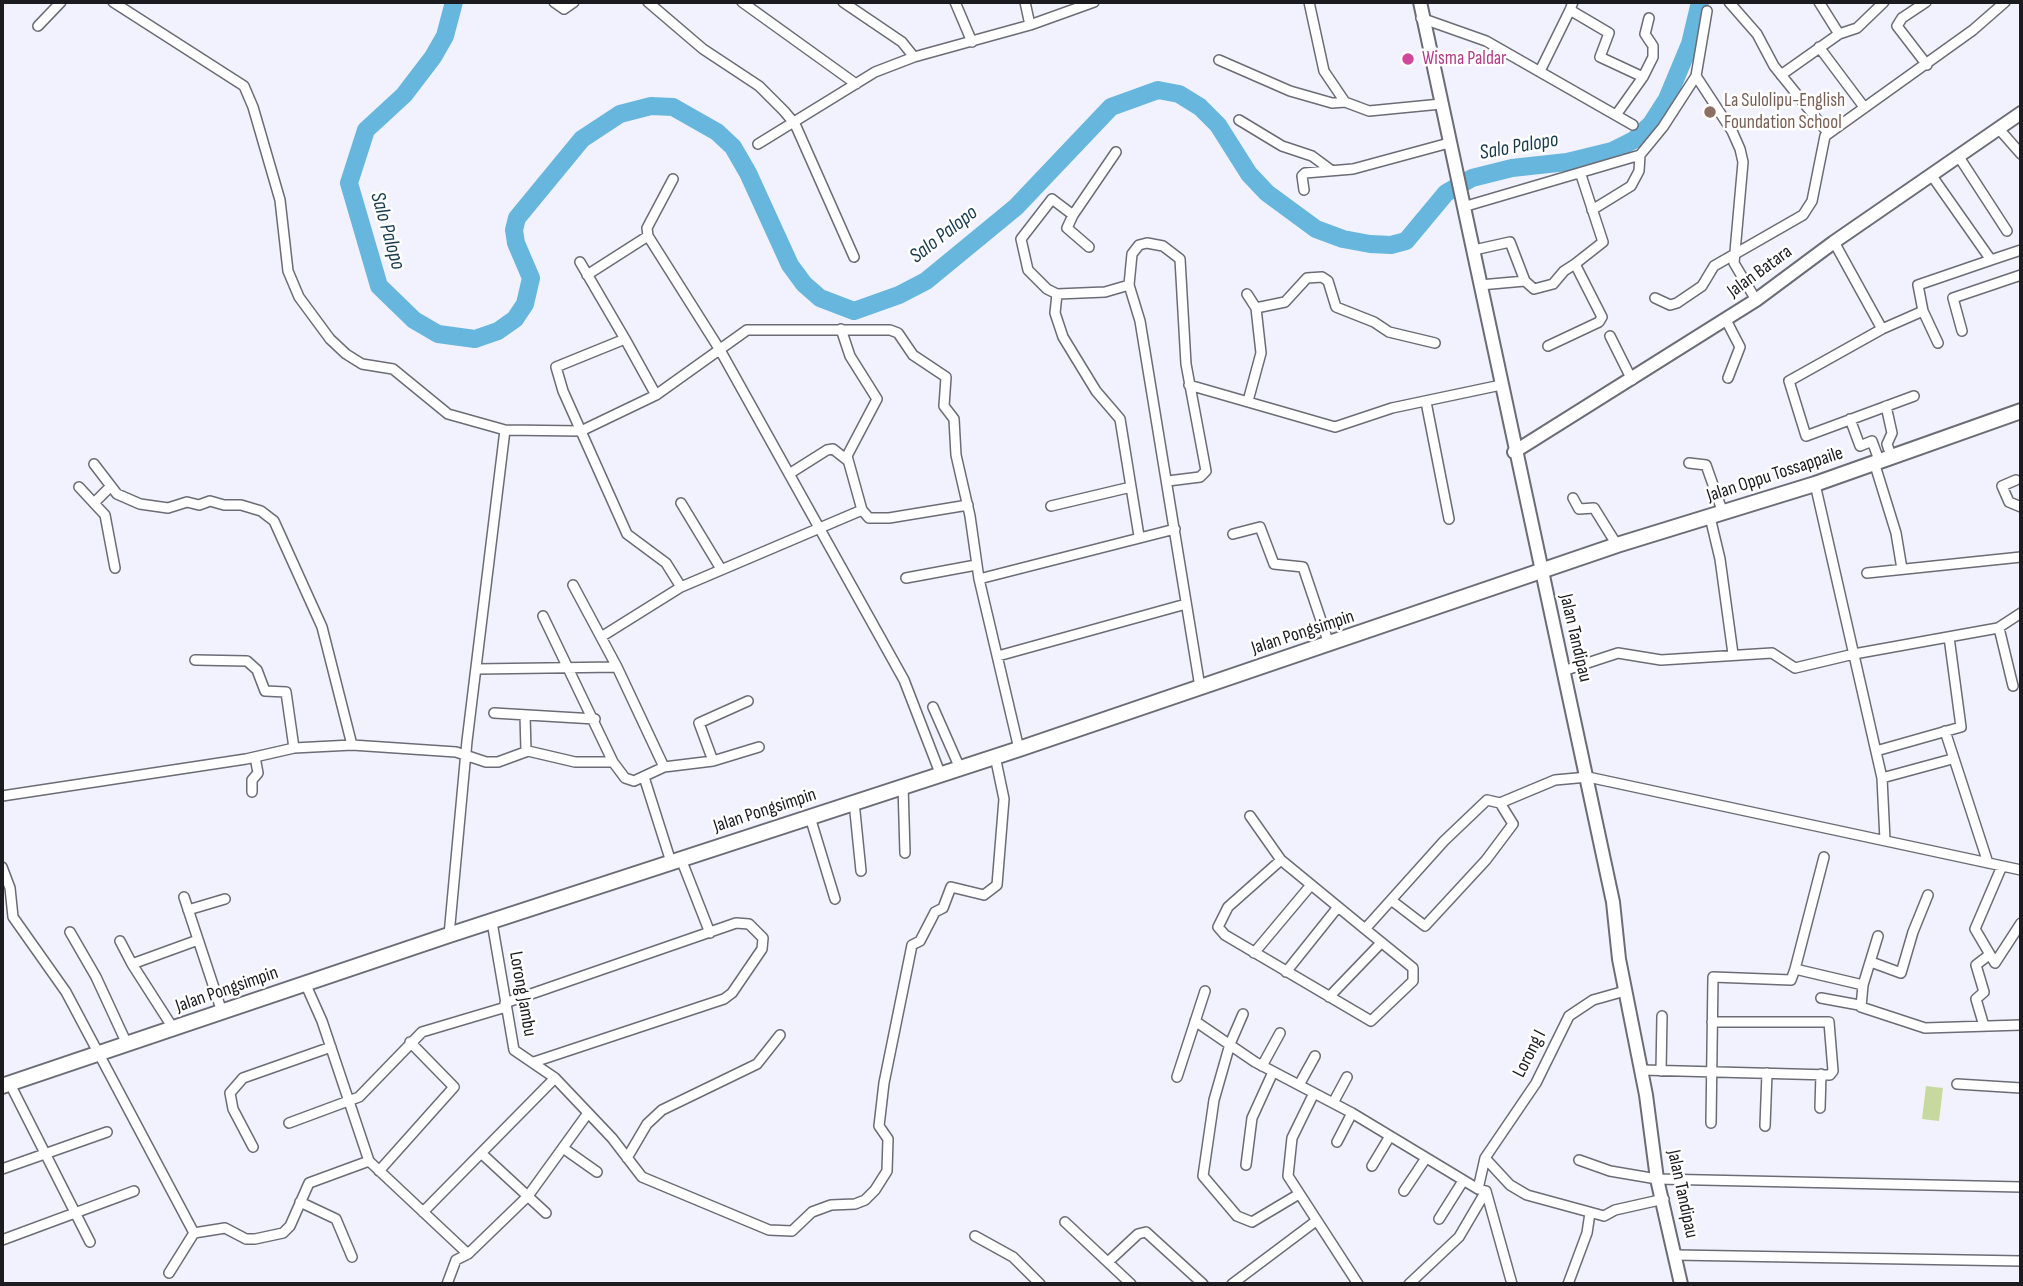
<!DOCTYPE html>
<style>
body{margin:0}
#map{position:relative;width:2023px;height:1286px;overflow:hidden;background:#f2f2fe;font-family:"Sofia Sans Condensed",sans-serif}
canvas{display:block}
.frame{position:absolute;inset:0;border:4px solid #1c1c20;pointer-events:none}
</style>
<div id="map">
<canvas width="2023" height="1286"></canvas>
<div class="frame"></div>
</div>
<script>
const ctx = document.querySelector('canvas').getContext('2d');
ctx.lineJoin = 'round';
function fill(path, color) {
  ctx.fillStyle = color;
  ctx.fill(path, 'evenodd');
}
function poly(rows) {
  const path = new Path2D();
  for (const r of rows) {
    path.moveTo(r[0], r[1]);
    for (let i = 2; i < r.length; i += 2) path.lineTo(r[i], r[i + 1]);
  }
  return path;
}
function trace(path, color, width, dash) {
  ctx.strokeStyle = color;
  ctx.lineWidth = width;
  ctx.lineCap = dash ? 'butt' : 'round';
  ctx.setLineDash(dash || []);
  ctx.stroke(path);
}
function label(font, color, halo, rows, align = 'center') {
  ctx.font = font + ' "Sofia Sans Condensed",sans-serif';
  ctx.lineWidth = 5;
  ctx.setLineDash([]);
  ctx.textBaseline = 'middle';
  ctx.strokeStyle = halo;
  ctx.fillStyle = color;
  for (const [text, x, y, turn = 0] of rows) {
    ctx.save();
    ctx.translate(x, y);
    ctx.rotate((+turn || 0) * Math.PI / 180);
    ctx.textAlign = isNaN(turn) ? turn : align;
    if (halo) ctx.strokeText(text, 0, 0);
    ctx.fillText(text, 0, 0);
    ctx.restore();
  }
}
fill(poly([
 [1926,1086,1943,1088,1939,1121,1922,1119]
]), '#c7d99f');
trace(poly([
 [454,2,445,36,433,57,404,95,366,130,349,183,379,286,414,320,438,334,475,339,498,331,515,319,525,304,531,278,516,243,514,230,517,218,582,139,620,114,651,106,673,107,717,132,733,147,748,173,790,265,804,284,820,298,854,311,899,295,926,281,1016,207,1111,107,1158,90,1179,94,1200,107,1218,125,1249,174,1267,193,1316,229,1343,239,1370,244,1391,245,1406,241,1446,193,1472,178,1512,168,1567,162,1612,151,1634,140,1651,124,1667,99,1690,44,1700,2]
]), '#66b6de', 18);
const street = poly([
 [113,2,244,86,253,107,280,200,288,271,299,297,330,339,346,354,362,364,393,369,448,414,505,430,581,431,656,395,747,330,890,330,898,333,913,355,946,377,944,406,954,419,956,455,970,516,979,579,1019,749],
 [554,2,564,9,574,2],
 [648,2,703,49,759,86,784,111,795,124,854,257],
 [742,2,856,84],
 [843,2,902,42,914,57],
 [955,2,972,42],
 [1025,2,1030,25],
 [1309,2,1324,71,1345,102,1369,111,1441,104],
 [1573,2,1570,10,1609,33,1600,57,1643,77],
 [1729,2,1757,34,1774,66,1828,133],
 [1819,2,1839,34],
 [1926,2,1902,18,1897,26,1927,65],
 [1421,18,1486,41,1633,125],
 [38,26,61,2],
 [1819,47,1864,107],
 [1219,60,1290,91,1332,103,1345,102],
 [1540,71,1570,10],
 [1781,75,1839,34,1857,28,1884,2],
 [1696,76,1732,131,1740,149,1743,162,1734,263,1756,300],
 [1616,115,1643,77,1653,57,1653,46,1645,34,1649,18],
 [1239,120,1282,146,1312,156,1331,170],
 [1999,129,2021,154],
 [758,144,875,72,914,57,1030,25,1094,2],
 [1959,157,2007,231],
 [1932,176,1991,260,2021,250],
 [673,179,647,228,648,236,720,350,904,680,940,773],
 [1304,190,1302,176,1305,173,1353,169,1449,143],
 [1463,207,1640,155,1663,127,1696,76,1707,11],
 [1592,210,1631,186,1639,171,1640,155],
 [1073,215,1067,228,1089,247],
 [1834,242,1882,329,1789,381,1806,436,1914,396],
 [1474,250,1510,242,1525,281],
 [580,262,625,339],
 [587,275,648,236],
 [1480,285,1525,281,1534,289,1553,284,1564,271,1575,264],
 [1057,294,1105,292,1129,285],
 [1247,294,1256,308,1261,353,1248,401],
 [1655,298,1670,305,1677,303,1702,286,1714,266,1803,215,1812,201,1825,136,1973,30,2005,2],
 [1256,308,1285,302,1307,278,1322,277,1328,281,1336,307,1374,322,1389,332,1435,343],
 [1726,320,1740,347,1728,378],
 [841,329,850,356,877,399,847,456,862,510],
 [1882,329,1923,311],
 [1962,331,1953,298,2021,275],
 [1610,336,1632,380],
 [1938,343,1923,311,1918,285,1991,260],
 [1548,346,1599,322,1602,317,1575,264,1603,242,1581,175],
 [1189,385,1335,427,1392,408,1501,385],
 [656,395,625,339,556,367,563,391,627,534,666,563,681,587,862,510,869,518,889,518,968,505],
 [1426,402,1449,519],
 [1886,406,1892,433,1887,444,1891,456],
 [1850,419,1860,446,1872,441,1879,460],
 [1874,462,1896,533,1902,569],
 [1689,463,1706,465,1723,513],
 [94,464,117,494,140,504,168,508,187,502,199,505,210,501,224,505,241,505,261,511,274,521,322,627,352,745],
 [789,474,827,450,833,449,847,460],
 [2016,480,2002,486,2009,502,2021,507],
 [1168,481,1200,477,1206,471,1186,364,1180,259,1163,246,1147,243,1139,245,1132,254,1129,285,1140,321,1200,687],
 [1815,484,1882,778,1952,759],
 [79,487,105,515,115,568],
 [1131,487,1139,536],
 [1573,498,1579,509,1594,508,1617,545],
 [94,503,111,486],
 [681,503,721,569],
 [1051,506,1131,487,1120,419,1096,391,1063,337,1055,313,1057,294,1047,289,1028,270,1021,239,1052,199,1073,215,1116,152],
 [1710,517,1720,559,1733,654],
 [1233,534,1260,527,1274,564,1303,567,1329,644],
 [1867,573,2021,557],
 [906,578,976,565],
 [979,579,1175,529],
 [543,616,613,762,625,778,634,781,664,767,617,667,573,585],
 [1999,628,2013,686],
 [601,637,681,587],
 [998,656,1186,604],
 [195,660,247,661,257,670,265,691,286,692,294,748],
 [477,669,617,667],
 [1563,671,1618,653,1661,660,1772,653,1795,668,1854,654,1998,628,2021,613],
 [933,707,959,766],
 [494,713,595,719],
 [525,715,526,751],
 [1945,731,1988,863],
 [1876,751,1961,727,1949,637],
 [713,761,759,747],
 [664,767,713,761,699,723,748,701],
 [644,777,671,862],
 [1882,778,1885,840],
 [903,785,905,853],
 [252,792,252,780,258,773,255,757],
 [2,796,246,759,294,748,352,745,456,752,486,762,498,762,528,751,575,762,613,762],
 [854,802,861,871],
 [1250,816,1281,860,1365,929,1444,841,1487,800,1500,803,1555,780,1588,777,2021,870],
 [810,817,835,899],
 [1824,857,1795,969,1863,985],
 [681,859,710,933],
 [1281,860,1228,907,1218,927,1225,935,1371,1021,1413,981,1413,968,1365,929],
 [2002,866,1975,929,1995,963,2021,923],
 [2,867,10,888,13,917,66,992,194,1233,225,1228,246,1239,255,1239,283,1233,290,1226,309,1183,369,1161],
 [184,897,222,1012],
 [1391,900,1425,926,1486,860,1513,824,1500,803],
 [188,910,225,899],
 [492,922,514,1050,555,1078,612,1138,642,1177,769,1230,792,1231,812,1212,831,1205,855,1204,865,1200,875,1190,887,1171,888,1139,879,1126,884,1083,912,945,920,941,935,912,943,908,951,887,984,895,997,885,1004,799,995,756],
 [70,932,96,977,127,1044],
 [449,935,467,741,505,430],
 [1878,936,1863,985,1861,1007,1925,1028,2021,1025],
 [120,941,132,964,198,940],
 [1254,953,1311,885],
 [1871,962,1901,973,1913,932,1928,895],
 [132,964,173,1028],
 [1286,972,1338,907],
 [305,983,322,1021,369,1161,468,1254,456,1260,447,1284],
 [1329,997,1380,944],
 [1821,998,1859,1005],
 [505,1003,736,923,749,924,763,938,762,949,732,993,724,999,534,1062],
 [1243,1014,1230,1044,1214,1100,1203,1176,1237,1216,1252,1222,1299,1194],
 [1195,1021,1255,1062,1352,1113,1478,1189],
 [1984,1026,1976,999,1984,992,1976,965,1989,955],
 [1262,1066,1280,1033],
 [1642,1070,1830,1075,1833,1071,1829,1022,1712,1022],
 [1661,1071,1662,1016],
 [1177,1077,1205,991],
 [10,1084,90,1242],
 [1957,1084,2021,1088],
 [1299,1085,1315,1056],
 [1314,1093,1292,1138,1288,1176,1358,1284],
 [1333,1103,1347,1077],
 [1820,1108,1821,1074],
 [289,1123,359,1097,422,1032,506,1007],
 [1711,1123,1713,977,1791,980,1795,969],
 [1765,1126,1767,1073],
 [1337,1142,1352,1113],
 [253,1147,233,1109,230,1093,243,1078,331,1047],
 [563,1148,597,1172],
 [481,1153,546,1213],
 [627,1158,647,1124,662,1110,757,1064,780,1035],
 [1485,1158,1510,1185,1527,1195,1604,1216,1615,1210,1664,1199],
 [1579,1160,1610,1171,1657,1179,2021,1187],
 [1246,1165,1252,1118,1273,1072],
 [1372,1166,1390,1136],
 [2,1169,107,1132],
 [379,1171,454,1087,410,1042],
 [1404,1191,1426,1158],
 [1486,1191,1512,1284],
 [300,1202,336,1219,352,1257],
 [423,1212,555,1078],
 [1439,1219,1463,1181],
 [1065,1222,1131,1284],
 [975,1236,1013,1257,1040,1284],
 [2,1240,134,1191],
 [468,1254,528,1196,588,1113],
 [1676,1255,2021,1261],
 [1108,1262,1138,1234,1146,1232,1203,1284],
 [169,1273,194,1233],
 [1232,1284,1316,1221],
 [1409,1284,1459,1237,1486,1191,1478,1189,1485,1158,1536,1083,1569,1016,1593,1000,1625,991],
 [1568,1284,1587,1233,1590,1213]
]);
const secondary = poly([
 [1420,2,1613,902,1619,959,1646,1095,1657,1179,1681,1284],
 [1514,452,1756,300,1834,242,2021,113]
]);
const primary = poly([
 [2,1086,449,935,1019,749,1617,545,1815,484,2021,411]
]);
trace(street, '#6b6c75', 12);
trace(secondary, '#6b6c75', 16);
trace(primary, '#6b6c75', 18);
trace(street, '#fff', 9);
trace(secondary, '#fff', 12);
trace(primary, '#fff', 14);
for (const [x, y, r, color] of [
 [1408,59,7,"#d1479c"],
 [1710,112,7,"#8d6e63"]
]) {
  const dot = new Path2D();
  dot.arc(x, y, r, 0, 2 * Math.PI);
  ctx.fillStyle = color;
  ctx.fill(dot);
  trace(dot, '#fff', 2.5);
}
label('19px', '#b23c85', '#fff', [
 ["Wisma Paldar",1422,59]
], 'left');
label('19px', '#785e54', '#fff', [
 ["La Sulolipu-English",1724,101],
 ["Foundation School",1724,123]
], 'left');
label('19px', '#1c1c20', '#fff', [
 ["Jalan Batara",1760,272,-36],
 ["Jalan Oppu Tossappaile",1775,475,-18],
 ["Jalan Pongsimpin",1303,633,-18],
 ["Jalan Tandipau",1575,638,77],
 ["Jalan Pongsimpin",765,811,-18],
 ["Jalan Pongsimpin",227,990,-19],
 ["Lorong Jambu",522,994,80],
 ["Lorong I",1530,1054,-63],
 ["Jalan Tandipau",1682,1194,78]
]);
label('italic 21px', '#173b4c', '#fff', [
 ["Salo Palopo",1519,147,-10],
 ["Salo Palopo",387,231,74],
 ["Salo Palopo",944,235,-38]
]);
</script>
